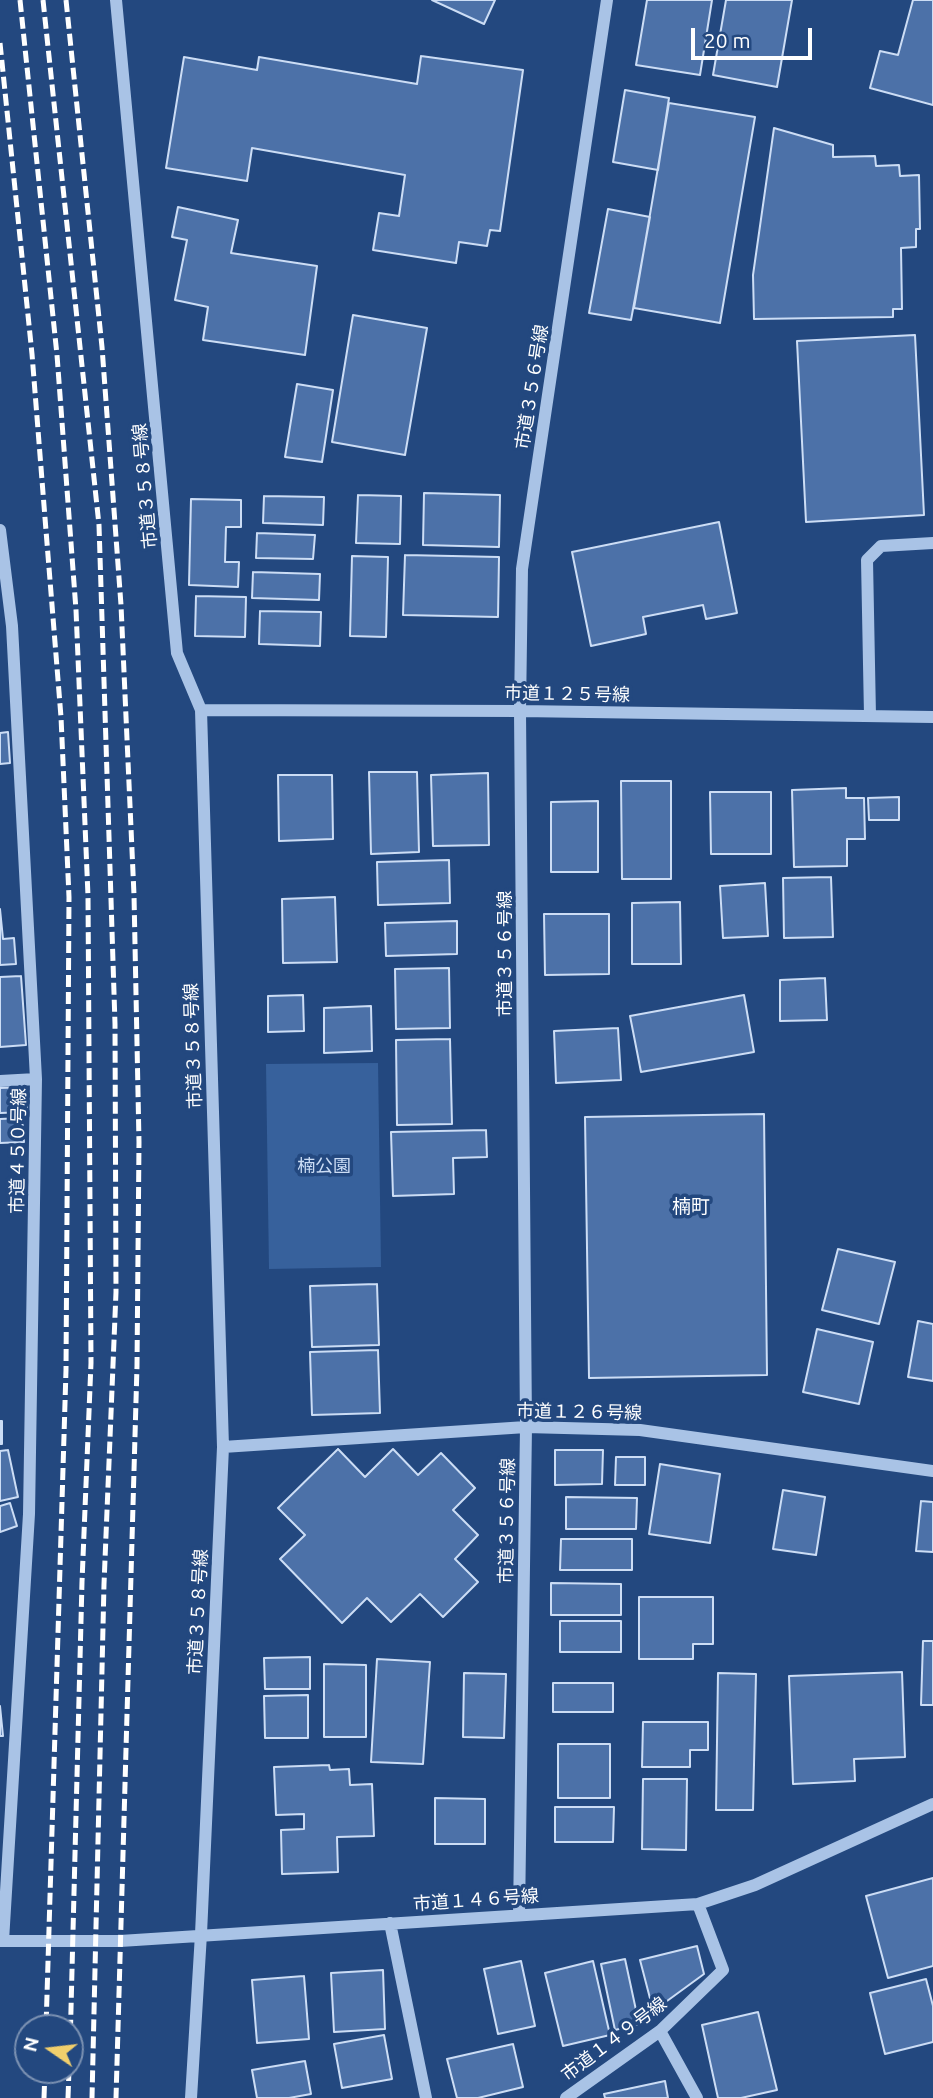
<!DOCTYPE html>
<meta charset="utf-8">
<style>
body{margin:0}
#map{position:relative;width:933px;height:2098px;overflow:hidden;background:#23487f;font-family:Ubuntu,sans-serif}
canvas{display:block}
.north{position:absolute;left:14px;top:2014px;width:70px;height:70px;box-sizing:border-box;background:#23487f;border:2px solid #7b91b2;border-radius:50%;rotate:284deg;font-size:19px;font-weight:700;line-height:28px;text-align:center;color:#fff}
.north::after{content:'';display:block;margin:auto;width:24px;height:32px;background:#f1cf6c;clip-path:polygon(50% 0,100% 100%,50% 72%,0 100%)}
.scale{position:absolute;left:691px;top:28px;width:121px;height:32px;box-sizing:border-box;border:4px solid #fff;border-top:0;padding-left:9px;font-size:21px;line-height:24px;white-space:nowrap;color:#fff;-webkit-text-stroke:5px #23487f;paint-order:stroke}
</style>
<div id="map">
<canvas width="933" height="2098"></canvas>
<div class="north">N</div>
<div class="scale">20 m</div>
</div>
<script>
const ctx = document.querySelector('canvas').getContext('2d');
ctx.lineJoin = 'round';
function fill(path, color) {
  ctx.fillStyle = color;
  ctx.fill(path, 'evenodd');
}
function poly(rows) {
  const path = new Path2D();
  for (const r of rows) {
    path.moveTo(r[0], r[1]);
    for (let i = 2; i < r.length; i += 2) path.lineTo(r[i], r[i + 1]);
  }
  return path;
}
function trace(path, color, width, dash) {
  ctx.strokeStyle = color;
  ctx.lineWidth = width;
  ctx.lineCap = dash ? 'butt' : 'round';
  ctx.setLineDash(dash || []);
  ctx.stroke(path);
}
function label(font, color, halo, rows, align = 'center') {
  ctx.font = font + ' Ubuntu,"Noto Sans JP",sans-serif';
  ctx.lineWidth = 7;
  ctx.setLineDash([]);
  ctx.textBaseline = 'middle';
  ctx.strokeStyle = halo;
  ctx.fillStyle = color;
  for (const [text, x, y, turn = 0] of rows) {
    ctx.save();
    ctx.translate(x, y);
    ctx.rotate((+turn || 0) * Math.PI / 180);
    ctx.textAlign = isNaN(turn) ? turn : align;
    if (halo) ctx.strokeText(text, 0, 0);
    ctx.fillText(text, 0, 0);
    ctx.restore();
  }
}
fill(poly([
 [378,1063,381,1267,269,1269,266,1064]
]), '#37619c');
const building = poly([
 [432,0,495,0,484,24,432,0],
 [647,0,712,0,700,75,636,65,647,0],
 [726,0,792,0,777,87,713,75,726,0],
 [913,0,933,0,933,105,870,88,880,51,898,55,913,0],
 [421,56,523,70,500,231,490,230,487,246,459,242,456,263,373,250,379,213,399,216,405,175,252,148,247,181,166,168,184,57,257,70,259,57,417,84,421,56],
 [625,90,669,98,658,170,613,162,625,90],
 [669,103,755,117,720,323,634,308,669,103],
 [774,128,833,145,833,157,875,156,876,166,899,165,900,176,919,175,920,229,916,229,916,247,901,248,902,309,893,309,893,317,754,319,753,275,774,128],
 [178,207,238,220,231,253,317,266,305,355,203,340,208,307,175,300,187,240,172,237,178,207],
 [608,209,650,217,631,320,589,313,608,209],
 [353,315,427,328,405,455,332,442,353,315],
 [915,335,924,515,806,522,797,341,915,335],
 [297,384,333,390,322,462,285,457,297,384],
 [424,493,500,495,499,547,423,545,424,493],
 [358,495,401,496,400,544,356,543,358,495],
 [264,496,324,497,323,525,263,523,264,496],
 [191,499,241,500,241,527,226,527,225,562,239,562,238,587,189,585,191,499],
 [719,522,737,613,706,619,703,605,643,617,646,634,591,646,572,552,719,522],
 [257,533,315,535,313,559,256,558,257,533],
 [405,555,499,557,498,617,403,615,405,555],
 [352,556,388,557,386,637,350,636,352,556],
 [253,572,320,574,319,600,252,598,253,572],
 [196,596,246,597,245,637,195,636,196,596],
 [260,611,321,612,320,646,259,644,260,611],
 [8,732,10,763,0,764,0,733,8,732],
 [369,772,417,772,419,852,371,854,369,772],
 [488,773,489,845,433,846,431,775,488,773],
 [278,775,332,775,333,839,279,841,278,775],
 [621,781,671,781,671,879,622,879,621,781],
 [846,788,846,798,864,798,865,839,847,839,847,866,794,867,792,790,846,788],
 [710,792,771,792,771,854,711,854,710,792],
 [899,797,899,820,869,820,868,798,899,797],
 [598,801,598,872,551,872,551,802,598,801],
 [449,860,450,903,378,905,377,862,449,860],
 [831,877,833,937,784,938,783,878,831,877],
 [765,883,768,936,723,938,720,886,765,883],
 [335,897,337,962,283,963,282,899,335,897],
 [680,902,681,964,632,964,632,903,680,902],
 [0,909,3,939,14,938,16,964,0,965,0,909],
 [544,914,609,914,609,974,545,975,544,914],
 [457,921,457,954,386,956,385,923,457,921],
 [449,968,450,1028,396,1029,395,969,449,968],
 [21,976,26,1045,0,1047,0,977,21,976],
 [825,978,827,1020,780,1021,780,980,825,978],
 [303,995,304,1031,268,1032,268,996,303,995],
 [744,995,754,1052,641,1072,630,1016,744,995],
 [371,1006,372,1051,324,1053,324,1008,371,1006],
 [618,1028,621,1080,556,1083,554,1031,618,1028],
 [450,1039,452,1124,397,1125,396,1040,450,1039],
 [26,1087,27,1112,0,1113,0,1088,26,1087],
 [764,1114,767,1375,589,1378,585,1117,764,1114],
 [22,1118,24,1142,0,1143,0,1119,22,1118],
 [486,1130,487,1157,453,1158,454,1194,393,1196,391,1132,486,1130],
 [838,1249,895,1262,879,1324,822,1310,838,1249],
 [377,1284,379,1345,312,1347,310,1286,377,1284],
 [918,1321,933,1324,933,1381,908,1377,918,1321],
 [817,1329,873,1342,859,1404,803,1392,817,1329],
 [378,1350,380,1413,312,1415,310,1352,378,1350],
 [0,1421,2,1421,2,1444,0,1444,0,1421],
 [338,1449,365,1477,393,1449,418,1475,441,1453,475,1488,453,1510,478,1535,455,1559,478,1582,443,1617,420,1594,391,1622,367,1598,342,1623,280,1559,305,1535,278,1508,338,1449],
 [8,1450,18,1497,0,1501,0,1451,8,1450],
 [555,1450,603,1450,602,1484,555,1485,555,1450],
 [616,1457,645,1457,645,1485,615,1485,616,1457],
 [660,1464,720,1474,710,1543,649,1534,660,1464],
 [783,1490,825,1497,816,1555,773,1549,783,1490],
 [566,1497,637,1498,636,1529,566,1529,566,1497],
 [921,1501,933,1502,933,1552,916,1551,921,1501],
 [10,1503,17,1526,0,1532,0,1506,10,1503],
 [561,1539,632,1539,632,1570,560,1570,561,1539],
 [551,1583,621,1584,621,1615,551,1615,551,1583],
 [639,1597,713,1597,713,1644,693,1644,693,1659,639,1659,639,1597],
 [560,1621,621,1621,621,1652,560,1652,560,1621],
 [923,1641,933,1641,933,1705,921,1705,923,1641],
 [310,1657,310,1689,265,1689,264,1658,310,1657],
 [377,1659,430,1662,423,1764,371,1762,377,1659],
 [324,1664,366,1665,366,1737,324,1737,324,1664],
 [902,1672,905,1757,854,1759,855,1781,793,1784,789,1676,902,1672],
 [464,1673,506,1674,504,1738,463,1737,464,1673],
 [718,1673,756,1674,753,1810,716,1810,718,1673],
 [553,1683,613,1683,613,1712,553,1712,553,1683],
 [308,1695,308,1738,265,1738,264,1696,308,1695],
 [0,1706,3,1736,0,1736,0,1706],
 [643,1722,708,1722,708,1750,690,1750,690,1767,642,1767,643,1722],
 [558,1744,610,1744,610,1798,558,1798,558,1744],
 [329,1765,330,1770,349,1769,350,1785,372,1784,374,1836,337,1837,338,1872,282,1874,281,1830,304,1829,304,1814,276,1815,274,1767,329,1765],
 [643,1779,687,1779,686,1850,642,1849,643,1779],
 [435,1798,485,1799,485,1844,435,1844,435,1798],
 [555,1807,614,1807,613,1842,555,1842,555,1807],
 [933,1878,933,1966,888,1978,866,1896,933,1878],
 [697,1946,704,1974,667,2001,652,2006,640,1960,697,1946],
 [625,1959,639,2024,615,2030,601,1964,625,1959],
 [521,1961,535,2026,498,2034,484,1969,521,1961],
 [593,1961,610,2035,563,2046,545,1973,593,1961],
 [383,1970,385,2029,334,2032,331,1973,383,1970],
 [304,1976,309,2039,257,2043,252,1980,304,1976],
 [926,1979,933,2006,933,2042,885,2054,870,1993,926,1979],
 [758,2012,777,2090,741,2098,718,2098,702,2025,758,2012],
 [384,2035,392,2079,342,2088,334,2044,384,2035],
 [513,2044,523,2087,478,2098,457,2098,447,2059,513,2044],
 [305,2061,311,2094,289,2098,257,2098,252,2070,305,2061],
 [665,2081,668,2098,605,2098,604,2094,665,2081]
]);
fill(building, '#4c71a8');
trace(building, '#ccddf5', 2);
trace(poly([
 [116,0,177,653,201,710,223,1447,201,1934,191,2098],
 [0,530,12,626,36,1079,29,1514,3,1941],
 [201,710,520,711,933,717],
 [870,716,867,560,881,546,933,543],
 [0,1081,36,1079],
 [223,1447,526,1427,640,1430,933,1471],
 [519,1915,526,1427,520,711,522,569,607,0],
 [390,1923,426,2098],
 [0,1941,120,1941,698,1904,755,1885,933,1804],
 [660,2031,697,2098],
 [566,2098,660,2031,723,1970,698,1904]
]), '#a9c3e6', 12);
trace(poly([
 [20,0,57,355,76,610,88,896,91,1363,82,1582,70,2048],
 [43,0,99,525,115,1024,116,1292,104,1584,92,2098],
 [66,0,102,347,121,605,134,895,139,1142,137,1366,116,2098],
 [0,43,32,354,45,518,61,717,69,897,66,1370,46,2028],
 [44,2098,45,2070],
 [68,2098,69,2070]
]), '#fff', 5, [12, 5]);
label('18px', '#fff', '#23487f', [
 ["市道３５６号線",532,387,-81],
 ["市道３５８号線",145,486,-95],
 ["市道１２５号線",567,694,1],
 ["市道３５６号線",505,954,-90],
 ["市道３５８号線",193,1046,-92],
 ["市道４５０号線",18,1151,-89],
 ["市道１２６号線",579,1412,1],
 ["市道３５６号線",507,1521,-89],
 ["市道３５８号線",198,1612,-87],
 ["市道１４６号線",476,1900,-4],
 ["市道１４９号線",614,2039,-37]
]);
label('18px', '#ccddf5', '#23487f', [
 ["楠公園",324,1166]
]);
label('19px', '#fff', '#23487f', [
 ["楠町",691,1207]
]);
</script>
